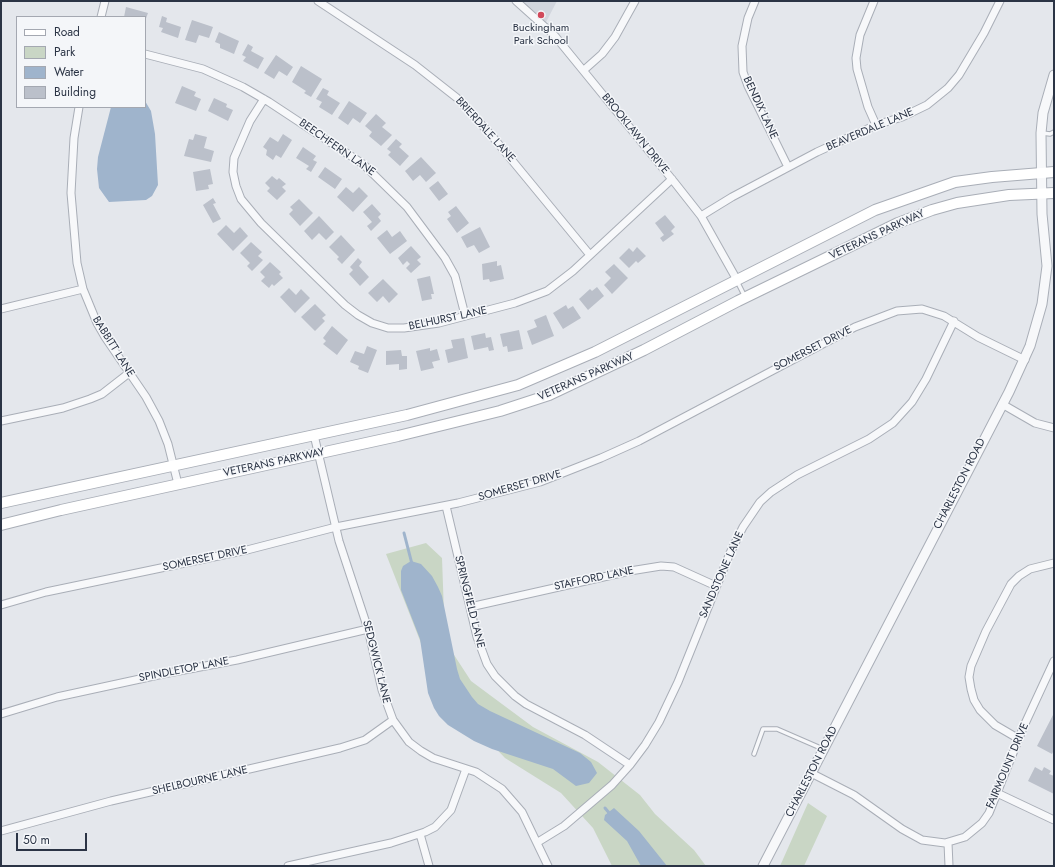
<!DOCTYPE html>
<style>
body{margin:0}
#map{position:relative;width:1055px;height:867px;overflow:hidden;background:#e4e7ec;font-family:Jost,sans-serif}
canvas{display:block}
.frame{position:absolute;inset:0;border:2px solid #2b3445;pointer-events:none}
.legend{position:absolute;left:16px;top:16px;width:130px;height:92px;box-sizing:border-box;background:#f4f6f9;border:1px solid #a4a8b1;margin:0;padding:5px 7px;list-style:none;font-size:12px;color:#2b3445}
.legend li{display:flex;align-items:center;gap:8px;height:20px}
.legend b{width:20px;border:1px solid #a4a8b1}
.scale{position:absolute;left:16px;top:833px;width:71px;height:18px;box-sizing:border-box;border:2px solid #2b3445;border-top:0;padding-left:5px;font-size:12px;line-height:14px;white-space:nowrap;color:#2b3445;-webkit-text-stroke:3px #f4f6f9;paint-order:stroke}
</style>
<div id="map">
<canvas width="1055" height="867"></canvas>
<div class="frame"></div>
<ul class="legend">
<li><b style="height:5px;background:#fff"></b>Road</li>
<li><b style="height:11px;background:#c9d6c5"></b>Park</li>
<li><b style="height:11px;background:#9fb4cc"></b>Water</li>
<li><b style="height:11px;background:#bbc0ca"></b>Building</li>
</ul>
<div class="scale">50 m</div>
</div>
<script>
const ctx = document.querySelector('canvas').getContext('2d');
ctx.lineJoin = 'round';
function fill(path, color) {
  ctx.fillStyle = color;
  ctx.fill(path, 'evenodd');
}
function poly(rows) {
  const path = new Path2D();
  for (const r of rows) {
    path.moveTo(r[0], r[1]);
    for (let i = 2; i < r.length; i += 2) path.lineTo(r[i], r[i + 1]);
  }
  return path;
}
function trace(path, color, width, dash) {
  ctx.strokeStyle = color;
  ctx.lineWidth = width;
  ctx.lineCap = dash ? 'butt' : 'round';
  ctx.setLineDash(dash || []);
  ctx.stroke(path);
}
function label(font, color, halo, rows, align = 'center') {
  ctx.font = font + ' Jost,sans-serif';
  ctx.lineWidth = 3;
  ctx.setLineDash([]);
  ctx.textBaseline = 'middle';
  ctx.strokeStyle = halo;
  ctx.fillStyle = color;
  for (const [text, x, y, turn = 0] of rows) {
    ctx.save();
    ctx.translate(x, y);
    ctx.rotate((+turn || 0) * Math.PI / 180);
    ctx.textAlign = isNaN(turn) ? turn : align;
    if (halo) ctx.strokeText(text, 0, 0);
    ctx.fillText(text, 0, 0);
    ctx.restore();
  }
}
fill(poly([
 [516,1,557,1,544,26]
]), '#d2d6de');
fill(poly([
 [426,543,442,558,445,641,471,681,533,727,598,762,640,795,655,814,694,850,706,866,612,866,593,828,561,793,505,758,439,689,386,554],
 [808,803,827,816,804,866,780,866]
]), '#c9d6c5');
fill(poly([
 [145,101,151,111,155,134,158,185,152,196,146,200,109,202,99,188,97,169,98,157,111,107,145,107],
 [411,561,421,564,432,576,438,587,442,596,457,669,460,679,472,697,478,704,490,711,580,753,591,762,597,773,589,783,576,786,553,769,492,749,474,741,448,725,439,716,434,708,428,693,420,639,401,590,401,571,403,566],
 [614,808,639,831,667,866,641,866,627,841,604,820,605,815]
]), '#9fb4cc');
trace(poly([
 [404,533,412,564],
 [605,808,610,814]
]), '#9fb4cc', 3);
fill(poly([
 [126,7,148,13,145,21,145,17,124,17],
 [162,16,167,18,166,22,181,27,178,38,161,32,163,28,159,27],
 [192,20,213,27,209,38,199,35,196,43,185,40],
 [219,32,239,41,234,54,220,48,220,44,215,42],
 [248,44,253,47,251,51,264,58,258,69,243,61,246,57,242,55],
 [276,55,293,67,287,76,279,71,274,79,264,73],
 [301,66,322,79,311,97,304,93,306,91,292,82],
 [182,86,196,92,194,96,201,99,196,111,175,103],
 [323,88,329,91,327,95,340,103,332,115,319,107,322,102,316,99],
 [214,98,227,104,226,107,233,110,228,121,208,111],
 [349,101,367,113,360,123,353,118,348,125,338,118],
 [376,114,386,123,382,127,392,135,381,146,369,136,372,132,365,126],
 [195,134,207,137,204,148,214,151,211,162,184,156,189,139,193,140],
 [283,134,292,140,281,158,276,155,273,160,266,155,267,150,263,147,270,137,278,142],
 [396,139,402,144,399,147,409,156,400,166,388,155,391,152,387,149],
 [303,147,316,156,313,160,317,162,311,172,306,169,309,166,296,158],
 [421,157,436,173,426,182,420,175,413,181,405,171],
 [325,167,342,179,335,189,318,177],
 [210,169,213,184,208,185,209,189,196,191,193,172],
 [272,176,277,180,279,178,286,184,282,187,286,191,277,200,267,191,270,188,265,183],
 [438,181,448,194,439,201,429,188],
 [346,187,353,193,359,187,368,196,353,212,337,197],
 [213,198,216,203,213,204,221,219,213,223,203,205],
 [299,199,313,213,300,226,289,214,293,210,290,207],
 [372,204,381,214,378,217,381,221,371,231,367,226,372,222,363,212],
 [456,206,469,223,457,233,447,219,451,216,448,212],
 [665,215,675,227,671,231,674,234,663,242,660,238,664,235,655,223],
 [319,216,334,232,326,240,319,233,312,240,304,231],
 [226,225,234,233,240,227,248,236,233,251,217,234],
 [480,227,490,247,479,253,474,245,467,248,461,237],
 [387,230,392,237,400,231,407,241,390,254,377,238],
 [341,235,355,250,342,264,337,259,339,257,329,247],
 [251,242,262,252,258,256,263,260,252,271,247,266,250,263,240,253],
 [411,246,421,257,417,260,421,264,411,273,406,268,410,264,407,261,403,265,398,258],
 [637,247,646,256,638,263,636,261,629,268,619,258,629,248,633,252],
 [358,258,362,262,359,266,369,277,360,286,349,274,353,270,350,267],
 [497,261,497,266,501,265,504,279,490,282,489,279,483,280,482,264],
 [270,262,281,272,279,274,283,278,274,286,272,284,269,288,261,281,265,277,260,272],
 [614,264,628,278,612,294,604,285,611,278,605,272],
 [430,276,434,294,431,294,432,299,422,301,417,279],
 [383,279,398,294,389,303,383,296,377,302,368,293],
 [597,287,604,296,588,310,579,299,590,289,592,291],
 [289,288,296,295,301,289,310,298,295,313,280,297],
 [315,304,326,315,322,318,325,321,315,331,301,317],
 [566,305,568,309,573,306,581,318,563,329,553,313],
 [546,315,554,336,532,345,527,331,537,327,534,320],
 [332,326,348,340,337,355,323,344,326,341,323,338],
 [519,330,523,349,508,352,507,346,503,347,500,334],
 [485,333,486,338,491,337,494,350,489,351,488,347,474,350,471,336],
 [464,338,468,358,448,363,445,350,453,348,451,340],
 [367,346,377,350,368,373,358,369,359,366,350,362,355,351,364,354],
 [430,348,430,351,437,349,440,360,432,362,434,368,421,371,416,351],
 [401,350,402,356,407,356,407,369,399,370,399,364,386,365,386,351],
 [1054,713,1054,750,1052,754,1037,746],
 [1035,767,1042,771,1044,767,1051,771,1049,774,1054,776,1054,794,1028,781]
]), '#bbc0ca');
const service = poly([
 [1042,133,1050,134,1054,132],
 [737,281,745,297],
 [754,754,763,729,777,729,823,749]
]);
const minor = poly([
 [318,1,415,65,457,98,492,136,590,255],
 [516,1,555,36,675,183,701,216,737,280],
 [755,1,748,18,742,46,743,72,748,86,788,167],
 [874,1,860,35,856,58,857,69,868,107,876,125],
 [101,17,105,1],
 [145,54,203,69,243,87,269,102,363,164,407,207,445,258,455,276,465,315],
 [584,70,602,54,615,37,635,1],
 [264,99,250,121,234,158,233,172,236,186,241,199,261,223,345,305,358,315,372,323,388,328,404,328,439,323,515,303,547,291,573,271,672,179],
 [79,107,74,138,71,193,77,263,83,289,97,323,105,337,146,397,159,421,168,444,178,484],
 [701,216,732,197,817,152,876,125,902,117,927,105,948,88,959,75,984,33,1000,1],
 [1,309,83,289],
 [1002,404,1035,423,1054,428],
 [1,421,63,408,90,399,102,394,129,373],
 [314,435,339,541,368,629,382,690,393,720,409,742,421,751,433,758,476,772,502,789,522,812,548,866],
 [446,506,477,637,487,664,495,676,515,696,526,704,585,735,630,765],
 [1,605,46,592,247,550,336,527,458,503,540,482,601,458,639,441,855,327,897,311,922,309,944,316,978,337,1025,360],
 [470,607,630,571,661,566,674,567,716,586],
 [1,714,57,697,163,674,237,660,368,629],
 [1019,739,995,725,980,710,974,700,971,689,969,677,971,666,986,631,1011,584,1019,576,1030,569,1054,563],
 [811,773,854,795,902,829,922,840,945,843,965,837,982,823,989,813,1023,728,1054,661],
 [997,793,1054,820],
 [1,831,111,801,340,748,365,740,393,720],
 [420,834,429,866],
 [538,842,564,826,612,785,630,765,645,745,659,722,678,682,730,553,743,527,760,502,771,492,797,475,869,439,893,423,912,402,926,379,954,321],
 [948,843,949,866],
 [288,866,391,843,425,832,435,827,451,810,466,769]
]);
const tertiary = poly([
 [763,866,1009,392,1030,346,1042,304,1047,266,1042,214,1041,133,1043,113,1054,75]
]);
const secondary = poly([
 [1,503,407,415,518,385,595,352,875,210,955,182,992,177,1054,172],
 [1,525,61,510,398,436,500,411,549,395,644,350,738,301,898,223,932,210,957,203,1009,195,1054,193]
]);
trace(service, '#a9aeb7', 5.5);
trace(minor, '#a9aeb7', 9);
trace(tertiary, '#a9aeb7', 11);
trace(secondary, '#a9aeb7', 12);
trace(service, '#f7f8fa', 3.5);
trace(minor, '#f7f8fa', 7);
trace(tertiary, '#f7f8fa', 9);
trace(secondary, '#fff', 10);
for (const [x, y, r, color] of [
 [541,15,4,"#d1495b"]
]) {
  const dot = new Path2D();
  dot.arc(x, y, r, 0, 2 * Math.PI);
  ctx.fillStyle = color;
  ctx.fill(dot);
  trace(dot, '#f4f6f9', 1.5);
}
label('11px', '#2b3445', '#f4f6f9', [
 ["Buckingham",541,28],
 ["Park School",541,41]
]);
label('11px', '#2b3445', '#f4f6f9', [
 ["BENDIX LANE",760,108,65],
 ["BRIERDALE LANE",485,130,48],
 ["BEAVERDALE LANE",870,130,-23],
 ["BROOKLAWN DRIVE",635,134,51],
 ["BEECHFERN LANE",337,148,35],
 ["VETERANS PARKWAY",877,235,-25],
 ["BELHURST LANE",448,319,-12],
 ["BABBITT LANE",113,347,58],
 ["SOMERSET DRIVE",813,349,-27],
 ["VETERANS PARKWAY",586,377,-24],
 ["VETERANS PARKWAY",274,463,-12],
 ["CHARLESTON ROAD",960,484,-63],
 ["SOMERSET DRIVE",520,486,-16],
 ["SOMERSET DRIVE",205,559,-12],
 ["SANDSTONE LANE",722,575,-66],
 ["STAFFORD LANE",594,579,-12],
 ["SPRINGFIELD LANE",469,602,76],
 ["SEDGWICK LANE",376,662,76],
 ["SPINDLETOP LANE",184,670,-11],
 ["FAIRMOUNT DRIVE",1008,766,-67],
 ["CHARLESTON ROAD",812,772,-63],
 ["SHELBOURNE LANE",200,781,-13]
]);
</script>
